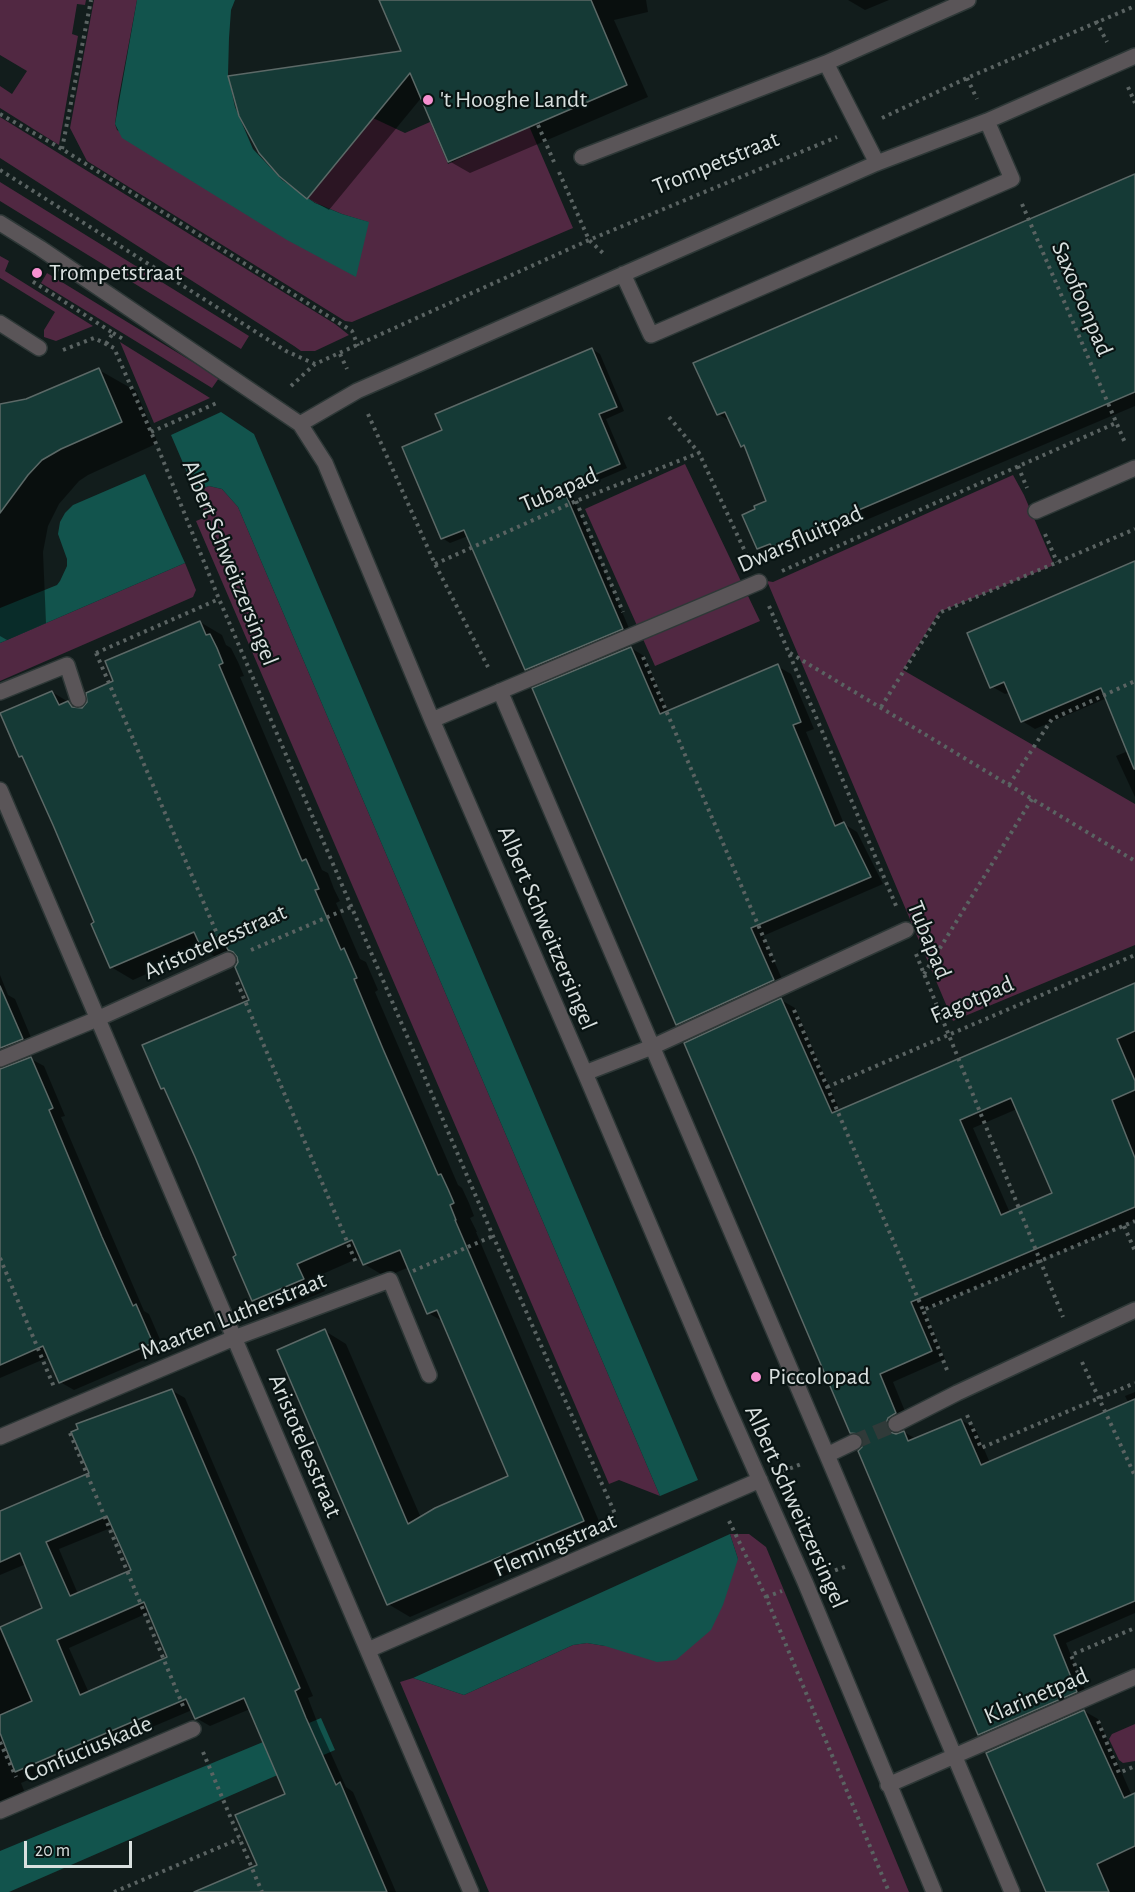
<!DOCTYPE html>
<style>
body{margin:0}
#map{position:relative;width:1135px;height:1892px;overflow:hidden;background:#121d1c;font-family:"Alegreya Sans",sans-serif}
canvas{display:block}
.scale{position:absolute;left:24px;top:1841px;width:108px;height:27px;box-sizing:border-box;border:3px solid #d9e0df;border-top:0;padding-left:8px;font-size:18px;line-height:21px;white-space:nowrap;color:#d9e0df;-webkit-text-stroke:4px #091413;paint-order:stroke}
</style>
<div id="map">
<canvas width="1135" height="1892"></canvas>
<div class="scale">20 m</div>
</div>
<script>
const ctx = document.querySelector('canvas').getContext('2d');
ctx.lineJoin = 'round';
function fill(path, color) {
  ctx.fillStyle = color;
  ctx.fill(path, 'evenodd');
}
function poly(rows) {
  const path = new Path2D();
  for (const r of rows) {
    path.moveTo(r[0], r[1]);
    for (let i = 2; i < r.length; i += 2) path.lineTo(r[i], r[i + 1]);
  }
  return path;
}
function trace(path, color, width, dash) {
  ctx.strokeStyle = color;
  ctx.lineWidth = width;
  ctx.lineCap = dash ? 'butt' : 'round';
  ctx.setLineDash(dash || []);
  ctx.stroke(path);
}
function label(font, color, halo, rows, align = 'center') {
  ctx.font = font + ' "Alegreya Sans",sans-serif';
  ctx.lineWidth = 4.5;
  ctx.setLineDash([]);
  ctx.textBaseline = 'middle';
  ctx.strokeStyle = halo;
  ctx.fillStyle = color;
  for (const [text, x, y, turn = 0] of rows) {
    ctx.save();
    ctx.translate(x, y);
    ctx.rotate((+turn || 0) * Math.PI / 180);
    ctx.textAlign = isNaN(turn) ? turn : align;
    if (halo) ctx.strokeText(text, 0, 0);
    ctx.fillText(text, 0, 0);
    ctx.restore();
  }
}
fill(poly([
 [0,0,86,0,85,5,77,4,72,34,78,36,59,145,0,108,0,86,12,94,27,71,0,55],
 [94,0,137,0,118,101,115,124,117,130,355,276,368,222,342,214,316,203,308,198,373,118,405,133,430,122,448,164,529,126,573,228,352,322,345,321,87,161,70,128],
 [0,117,335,324,349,335,315,351,301,351,294,346,0,158],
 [0,182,249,336,241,349,0,201],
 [0,256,9,261,5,271,93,326,56,341,44,337,44,330,55,312,0,278],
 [47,273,219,378,212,388,41,283],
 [120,342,210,398,154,423],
 [685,464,760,621,655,666,585,509],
 [1013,475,1024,495,1054,565,939,612,903,670,1135,804,1135,945,953,1021,767,581,773,582],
 [209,486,222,489,238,507,660,1496,619,1480,609,1484,196,521,206,517,196,491],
 [185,563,196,590,193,597,0,681,0,643],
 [730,1534,749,1534,766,1547,909,1892,489,1892,400,1682,413,1678,464,1695,573,1645,587,1643,605,1646,738,1559],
 [1135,1724,1135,1761,1123,1763,1119,1760,1109,1739,1112,1734]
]), '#512842');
fill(poly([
 [137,0,235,0,231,10,229,38,228,75,235,107,253,149,282,180,315,203,342,214,369,222,356,277,287,240,122,138,115,124],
 [221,412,254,434,698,1480,660,1496,238,507,222,489,209,486,195,491,171,435],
 [145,474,185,563,0,643,0,608,57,585,60,581,67,566,67,559,58,534,60,522,65,513,73,505],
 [730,1534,738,1559,723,1605,711,1630,676,1660,657,1662,605,1646,587,1643,573,1645,464,1695,413,1678],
 [321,1718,335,1750,9,1892,0,1892,0,1851]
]), '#12544d');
fill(poly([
 [380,0,646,0,648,12,614,20,648,97,470,173,449,161,422,97,329,210,308,198,280,174,403,52],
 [848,0,889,0,865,10],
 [1135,176,1135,406,786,554,782,551,771,556,758,548,757,510,768,501,746,448,742,445,731,422,718,414],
 [592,349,600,354,624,411,606,419,627,468,571,492,631,633,534,674,526,669,468,536,450,543,442,538,444,431],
 [99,370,136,391,158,443,88,475,79,481,59,504,48,526,43,552,46,623,7,640,0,636,0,403,21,402],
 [1135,563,1135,797,1116,756,1128,751,1107,698,1035,729,1022,721,1010,692,1005,694,991,686],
 [200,622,222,635,226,645,231,648,238,662,244,676,240,677,322,870,328,873,334,889,340,901,336,903,360,959,366,962,378,990,375,992,458,1185,462,1188,469,1203,474,1216,470,1218,477,1232,476,1232,604,1533,410,1617,388,1604,325,1331,346,1344,421,1518,510,1477,444,1322,428,1313,409,1267,386,1277,364,1264,361,1257,318,1276,325,1291,275,1312,253,1300,238,1256,167,1091,162,1088,251,1000,239,957,225,963,203,949,133,980,111,967,96,923,25,759,20,756,52,692,80,709,115,682],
 [631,648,644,656,668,712,777,666,791,674,814,729,806,732,844,824,857,832,883,884,763,936,786,988,691,1032,678,1024],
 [0,975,8,995,15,999,35,1047,3,1065,4,1069,31,1059,44,1066,65,1116,61,1117,116,1246,144,1311,149,1314,165,1351,74,1390,60,1382,49,1357,0,1378],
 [1135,984,1135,1220,924,1310,945,1359,893,1382,909,1421,901,1427,900,1434,904,1432,916,1439,961,1420,975,1428,990,1463,1129,1404,1125,1396,1135,1392,1135,1613,1066,1643,1089,1700,993,1742,980,1734,864,1448,864,1440,851,1432,781,1000,795,1008,840,1111],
 [1017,1109,1054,1194,1010,1213,973,1128],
 [171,1390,185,1398,313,1696,308,1698,319,1727,346,1787,353,1792,396,1892,197,1892,259,1865,287,1795,250,1709,210,1726,196,1718,192,1710,21,1783,25,1793,0,1804,0,1628,44,1609,26,1564,0,1575,0,1513,91,1474],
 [113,1527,133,1571,78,1594,59,1549],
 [150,1612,169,1658,89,1693,69,1648],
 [1084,1711,1098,1719,1132,1796,1135,1795,1135,1892,1047,1892]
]), '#0007');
const building = poly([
 [379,0,591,0,627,85,448,162,410,73,307,199,279,176,259,153,239,116,228,76,401,51,379,0],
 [1135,174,1135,392,772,547,770,544,757,549,742,515,755,509,754,506,766,501,744,445,741,447,725,412,717,415,693,363,1135,174],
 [592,348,617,407,599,414,620,464,563,488,623,629,525,670,464,530,441,539,402,447,442,430,435,414,592,348],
 [99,368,122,422,61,449,42,460,28,475,0,513,0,404,26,399,99,368],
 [1135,561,1135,769,1134,769,1101,688,1021,722,1004,682,990,688,967,633,1135,561],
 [200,621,206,635,210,634,217,648,223,663,219,665,302,861,306,859,313,875,319,889,315,890,341,950,344,948,357,978,354,979,383,1049,438,1175,441,1174,448,1189,454,1203,450,1205,456,1220,455,1220,584,1521,387,1605,277,1350,325,1329,408,1524,435,1508,508,1476,437,1310,427,1314,400,1250,363,1265,352,1240,297,1264,304,1279,252,1301,233,1257,236,1255,195,1157,164,1088,161,1089,142,1045,249,1000,235,967,238,962,237,957,233,952,228,950,224,942,203,952,194,932,110,968,91,924,94,922,53,825,22,756,19,757,0,713,52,691,59,705,68,701,72,707,82,708,87,702,86,693,113,681,105,661,200,621],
 [631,647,660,714,778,664,801,722,793,725,835,826,844,822,871,877,751,928,774,980,676,1025,532,688,631,647],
 [1135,983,1135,1031,1117,1039,1135,1081,1135,1090,1112,1100,1135,1158,1135,1207,911,1302,932,1351,880,1374,896,1413,888,1418,886,1423,890,1432,896,1434,904,1431,908,1441,961,1419,981,1465,1135,1399,1135,1601,1054,1635,1077,1692,978,1735,858,1451,862,1447,863,1438,859,1434,850,1433,684,1043,781,998,832,1113,1135,983],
 [1011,1098,1052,1193,1001,1215,960,1120,1011,1098],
 [0,986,23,1039,0,1048,0,986],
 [31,1057,53,1108,49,1110,102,1237,133,1306,136,1304,153,1343,59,1383,43,1346,0,1365,0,1069,31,1057],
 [172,1389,300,1688,295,1691,306,1718,336,1785,340,1782,387,1892,194,1892,257,1865,235,1815,285,1794,244,1698,195,1719,186,1699,15,1772,0,1733,0,1715,32,1701,0,1627,42,1608,20,1553,0,1562,0,1511,89,1473,71,1432,78,1429,76,1424,172,1389],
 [107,1516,131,1570,70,1596,46,1542,107,1516],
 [144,1602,167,1657,80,1695,57,1640,144,1602],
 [1084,1710,1124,1798,1135,1793,1135,1846,1097,1864,1109,1892,1046,1892,986,1753,1084,1710]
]);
fill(building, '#153a36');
trace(building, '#5c6967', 1.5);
trace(poly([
 [854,1442,896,1424]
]), '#303a39', 15, [15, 8]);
const minor = poly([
 [826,63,968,0],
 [582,157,826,63,877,163],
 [0,223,40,248,300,424,325,463,432,720,585,1073,721,1393,805,1582,934,1892],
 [623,274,651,335,1012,179,987,121],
 [0,323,39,348],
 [300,424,357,391,877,163,987,121,1135,56],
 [1036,511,1135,468],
 [500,691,827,1455,1012,1892],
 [0,692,67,665,78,699],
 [432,720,759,582],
 [0,790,471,1892],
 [0,1059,97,1019,228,960],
 [585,1073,652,1047,906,930],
 [896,1424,957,1393,1135,1310],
 [0,1437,234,1338,390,1280,429,1375],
 [827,1455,854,1442],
 [368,1650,760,1480],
 [888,1785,1135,1677],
 [0,1811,193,1729]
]);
trace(minor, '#2e3837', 18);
trace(poly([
 [1096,21,1107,42],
 [967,78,977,99],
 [1128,87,1135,103],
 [0,114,62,149,352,331,358,346],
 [882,118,967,78,1135,6],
 [538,125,554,162],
 [62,149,91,0],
 [0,170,286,351,315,364],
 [559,172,589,240,604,254],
 [1022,204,1126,445],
 [36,276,32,281,113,333,106,344],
 [113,333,123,339],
 [63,350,94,338,114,348,158,448,219,599,493,1236,616,1516],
 [340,354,347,369],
 [291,386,315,364,589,240,837,137],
 [368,414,435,564,488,667],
 [669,417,699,453,749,560],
 [151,432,219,402],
 [1018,466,1027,488],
 [576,501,623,612],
 [1045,534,1057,562],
 [435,564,576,501,699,453],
 [782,571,1116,423],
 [769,606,897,908],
 [96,653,218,936],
 [96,653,219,599],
 [790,653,1135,861],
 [643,657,774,962],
 [881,707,941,612,1135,529],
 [1009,785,1052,719,1135,681],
 [251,950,351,907],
 [916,954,1063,1317],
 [924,974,1032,799],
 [237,982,357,1265],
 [794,1010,923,1310],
 [827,1087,1135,955],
 [1124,1226,1135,1251],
 [0,1258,54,1387],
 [413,1271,493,1236],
 [1082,1362,1135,1476],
 [947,1370,923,1310,1135,1221],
 [967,1415,981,1448,1135,1383],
 [70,1433,183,1706],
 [783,1471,804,1463],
 [729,1521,766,1597,889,1892],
 [828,1573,847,1566],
 [766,1597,782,1591],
 [1078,1673,1071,1655,1135,1628],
 [1098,1721,1119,1773,1135,1766],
 [0,1742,16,1777],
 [203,1752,262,1892],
 [114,1892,239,1839]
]), '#5a6362', 4, [3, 4.5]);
trace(minor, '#5a5558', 15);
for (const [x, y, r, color] of [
 [428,100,6,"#f690d0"],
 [37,273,6,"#f690d0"],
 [756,1377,6,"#f690d0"]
]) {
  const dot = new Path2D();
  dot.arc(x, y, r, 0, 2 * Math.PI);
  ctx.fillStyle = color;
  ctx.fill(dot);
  trace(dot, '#091413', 2);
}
label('24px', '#d9e0df', '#091413', [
 ["'t Hooghe Landt",440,100],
 ["Trompetstraat",49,273],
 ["Piccolopad",768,1377]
], 'left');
label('24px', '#d9e0df', '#091413', [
 ["Trompetstraat",716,163,-22],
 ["Saxofoonpad",1082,299,67],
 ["Tubapad",559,490,-23],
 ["Dwarsfluitpad",800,539,-24],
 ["Albert Schweitzersingel",230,563,68],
 ["Albert Schweitzersingel",547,928,67],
 ["Tubapad",929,940,68],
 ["Aristotelesstraat",215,942,-24],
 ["Fagotpad",972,1000,-23],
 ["Maarten Lutherstraat",233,1316,-22],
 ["Aristotelesstraat",305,1446,67],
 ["Albert Schweitzersingel",796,1507,66],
 ["Flemingstraat",555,1545,-23],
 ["Klarinetpad",1036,1696,-23],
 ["Confuciuskade",88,1749,-23]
]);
</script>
